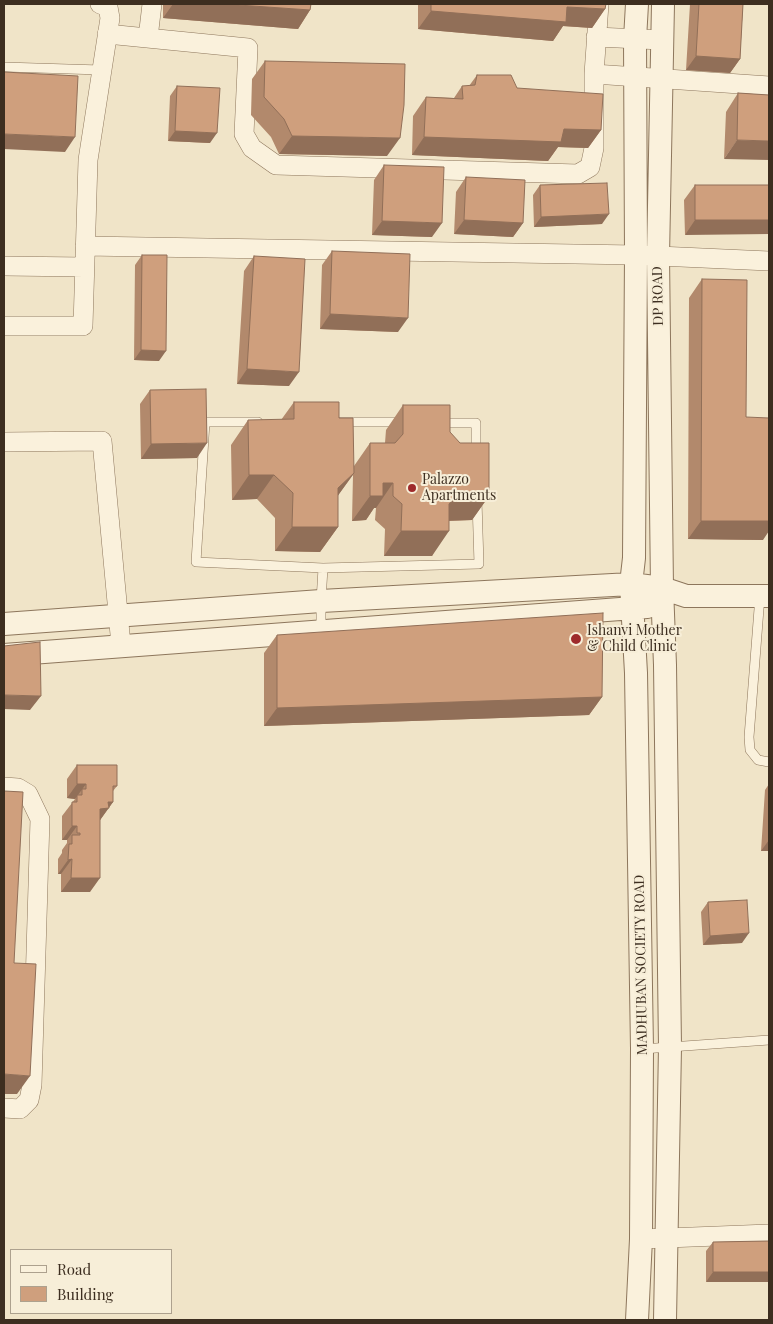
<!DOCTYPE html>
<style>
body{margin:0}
#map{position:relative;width:773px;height:1324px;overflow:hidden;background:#f0e4c8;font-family:"Playfair Display",serif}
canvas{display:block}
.frame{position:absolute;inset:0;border:5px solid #3d2e20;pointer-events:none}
.legend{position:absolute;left:10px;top:1249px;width:162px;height:65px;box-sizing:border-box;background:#f7eed8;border:1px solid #ada18e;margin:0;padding:6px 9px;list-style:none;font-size:15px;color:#3d2e20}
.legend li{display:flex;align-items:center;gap:10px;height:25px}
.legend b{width:25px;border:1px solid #ada18e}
</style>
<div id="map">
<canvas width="773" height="1324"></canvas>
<div class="frame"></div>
<ul class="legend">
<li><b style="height:6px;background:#faf1dc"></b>Road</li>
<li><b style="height:14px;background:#cf9f7d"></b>Building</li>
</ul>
</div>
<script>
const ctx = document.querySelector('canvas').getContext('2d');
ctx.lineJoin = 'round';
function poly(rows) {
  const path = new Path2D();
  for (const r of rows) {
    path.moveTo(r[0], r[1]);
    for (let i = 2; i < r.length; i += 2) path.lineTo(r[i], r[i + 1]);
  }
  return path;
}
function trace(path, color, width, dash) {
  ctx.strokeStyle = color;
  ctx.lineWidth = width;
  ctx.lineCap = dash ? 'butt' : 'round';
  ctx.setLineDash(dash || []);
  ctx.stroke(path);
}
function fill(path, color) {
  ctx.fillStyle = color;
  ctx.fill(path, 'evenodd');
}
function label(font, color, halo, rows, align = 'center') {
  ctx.font = font + ' "Playfair Display",serif';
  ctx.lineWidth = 4;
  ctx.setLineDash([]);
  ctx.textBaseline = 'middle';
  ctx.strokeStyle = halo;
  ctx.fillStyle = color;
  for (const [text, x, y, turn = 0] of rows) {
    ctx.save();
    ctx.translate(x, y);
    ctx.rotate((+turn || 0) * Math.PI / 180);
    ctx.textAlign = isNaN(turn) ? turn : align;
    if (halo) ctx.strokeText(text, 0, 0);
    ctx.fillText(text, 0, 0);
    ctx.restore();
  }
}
const service = poly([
 [4,67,101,70],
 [258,422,205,422,196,562,323,568,321,601,321,632],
 [341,422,401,422],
 [439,423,476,423,476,455],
 [323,568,479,564,477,501],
 [760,596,749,737,750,750,758,760,769,762],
 [642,1049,769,1040]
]);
const minor = poly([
 [599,4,594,74,769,86],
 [107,34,248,48,244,134,252,148,276,165,578,174,590,167,594,148,594,74],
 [596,37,662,40],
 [148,38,152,4],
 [85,246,636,255,769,261],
 [4,266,84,267],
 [4,326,83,326,88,160,110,18,108,7,100,4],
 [4,442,102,441,121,645],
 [4,787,18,788,28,794,40,819,32,1085,29,1100,20,1109,4,1108],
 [641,1239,769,1234]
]);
const tertiary = poly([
 [637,4,635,39,636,255,634,558,631,584,636,673,642,1049,641,1239,637,1320],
 [663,4,658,256,662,588,665,665,670,1047,665,1320],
 [4,624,321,601,631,584,662,588,686,596,769,596],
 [4,655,647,607]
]);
trace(service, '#8d765c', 10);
trace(minor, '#8d765c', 20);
trace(tertiary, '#8d765c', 24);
trace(service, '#faf1dc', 9);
trace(minor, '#faf1dc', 19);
trace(tertiary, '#faf1dc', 22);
fill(poly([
 [163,4,311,4,310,10,298,29,163,18],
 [418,4,606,4,605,9,592,28,563,26,553,41,418,29],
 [690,4,743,4,740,59,730,73,686,70],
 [265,61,387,156,279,154,271,137,251,115,252,79],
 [477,75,517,88,601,130,588,148,558,147,548,161,412,155,413,116,426,97,454,98,462,86,469,86],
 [177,86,210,143,168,141,170,96],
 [738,93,769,95,724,159,726,112],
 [384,165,432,237,372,235,374,180],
 [466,177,523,223,513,237,454,234,456,192],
 [540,185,602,224,534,227,533,195],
 [695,185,769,185,685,235,684,200],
 [332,251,398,332,320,329,322,265],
 [142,255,159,361,134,360,135,265],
 [254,256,289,386,237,384,244,271],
 [702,279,763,540,688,539,689,298],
 [150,390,197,458,141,459,140,404],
 [294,402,339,418,354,466,370,443,385,443,386,430,403,405,450,432,489,496,472,520,449,521,432,556,384,556,385,529,375,520,376,508,374,508,366,520,352,521,353,475,338,495,338,527,320,552,275,551,275,518,257,499,232,500,231,445,248,420,281,420],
 [277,635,602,697,589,715,264,726,264,653],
 [77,765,117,786,113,791,113,802,100,820,90,892,61,892,61,874,58,874,58,859,62,853,62,850,67,843,67,840,62,840,62,816,75,799,67,798,67,779],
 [769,784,769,851,761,851,765,790],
 [708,902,742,943,703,945,701,912],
 [769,1241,706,1282,706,1251,713,1242]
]), '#b2896c');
fill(poly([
 [173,4,224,4,310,10,298,29,163,18],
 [567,7,605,9,592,28,563,26,553,41,418,29,431,11],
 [696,56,740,59,730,73,686,70],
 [564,129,601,130,588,148,558,147,548,161,412,155,424,137],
 [175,131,217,133,210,143,168,141],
 [4,134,75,137,65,152,4,149],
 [292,136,400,138,387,156,279,154],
 [737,140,769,141,769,160,724,159],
 [609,214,602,224,534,227,541,217],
 [464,220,523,223,513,237,454,234],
 [695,220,769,220,769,234,685,235],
 [382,221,442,223,432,237,372,235],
 [330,314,408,318,398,332,320,329],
 [141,350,166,351,159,361,134,360],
 [247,369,299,372,289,386,237,384],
 [207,443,197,458,141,459,151,444],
 [354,473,337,497,338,488],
 [249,475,274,475,257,499,232,500],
 [383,483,393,483,376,508,374,508,366,520,352,521,370,496],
 [456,496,489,496,472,520,439,521,449,504],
 [701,521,769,521,769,531,763,540,688,539],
 [292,527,338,527,320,552,275,551],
 [401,531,449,531,432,556,384,556],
 [4,695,41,696,30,710,4,709],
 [602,697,589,715,264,726,277,708],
 [77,784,86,784,75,799,67,798],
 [108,802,113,802,98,823,100,809],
 [72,826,77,826,67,840,62,840],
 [769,840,769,851,761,851],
 [72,859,61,874,58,874,68,860],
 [71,878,100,878,90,892,61,892],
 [749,933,742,943,703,945,710,936],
 [4,1074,30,1076,17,1094,4,1094],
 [713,1272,769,1272,769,1282,706,1282]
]), '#916f58');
const building = poly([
 [224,4,311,4,310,10,224,4],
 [431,4,606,4,605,9,567,7,566,22,431,11,431,4],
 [699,4,743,4,740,59,696,56,699,4],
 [265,61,405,64,404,105,400,138,292,136,284,119,264,97,265,61],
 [4,72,78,76,75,137,4,134,4,72],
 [477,75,511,75,517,88,603,94,601,130,564,129,561,142,424,137,426,97,463,99,462,86,475,85,477,75],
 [177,86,220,88,217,133,175,131,177,86],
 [738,93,769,95,769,141,737,140,738,93],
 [384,165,444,167,442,223,382,221,384,165],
 [466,177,525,180,523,223,464,220,466,177],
 [607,183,609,214,541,217,540,185,607,183],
 [695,185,769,185,769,220,695,220,695,185],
 [332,251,410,254,408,318,330,314,332,251],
 [142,255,167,255,166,351,141,350,142,255],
 [254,256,305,259,299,372,247,369,254,256],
 [702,279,747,280,746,417,769,418,769,521,701,521,702,279],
 [206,389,207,443,151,444,150,390,206,389],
 [294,402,339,402,339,418,353,418,354,473,338,488,338,527,292,527,293,493,274,475,249,475,248,420,294,419,294,402],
 [403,405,450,405,450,432,460,443,489,443,489,496,456,496,449,504,449,531,401,531,402,504,393,496,393,483,383,483,383,496,370,496,370,443,395,443,403,434,403,405],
 [603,613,602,697,277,708,277,635,603,613],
 [40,642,41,696,4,695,4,646,40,642],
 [77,765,117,765,117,786,113,786,113,802,108,802,109,808,100,809,100,878,71,878,72,859,68,860,69,844,72,844,72,835,80,835,80,833,77,833,77,826,72,826,72,802,77,802,77,795,82,795,82,789,86,789,86,784,77,784,77,765],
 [4,791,23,792,14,963,36,964,30,1076,4,1074,4,791],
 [747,900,749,933,710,936,708,902,747,900],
 [769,1241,769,1272,713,1272,713,1242,769,1241]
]);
fill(building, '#cf9f7d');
trace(building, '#916f58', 1);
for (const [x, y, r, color] of [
 [412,488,5,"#9e2a2b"],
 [576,639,6,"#9e2a2b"]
]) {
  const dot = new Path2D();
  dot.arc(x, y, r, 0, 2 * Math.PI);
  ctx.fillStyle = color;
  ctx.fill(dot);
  trace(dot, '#f7eed8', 2);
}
label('14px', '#3d2e20', '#f7eed8', [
 ["DP ROAD",658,296,-91],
 ["MADHUBAN SOCIETY ROAD",641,965,-91]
]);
label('14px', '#3d2e20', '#f7eed8', [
 ["Palazzo",422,480],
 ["Apartments",422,496],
 ["Ishanvi Mother",587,631],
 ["& Child Clinic",587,647]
], 'left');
</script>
